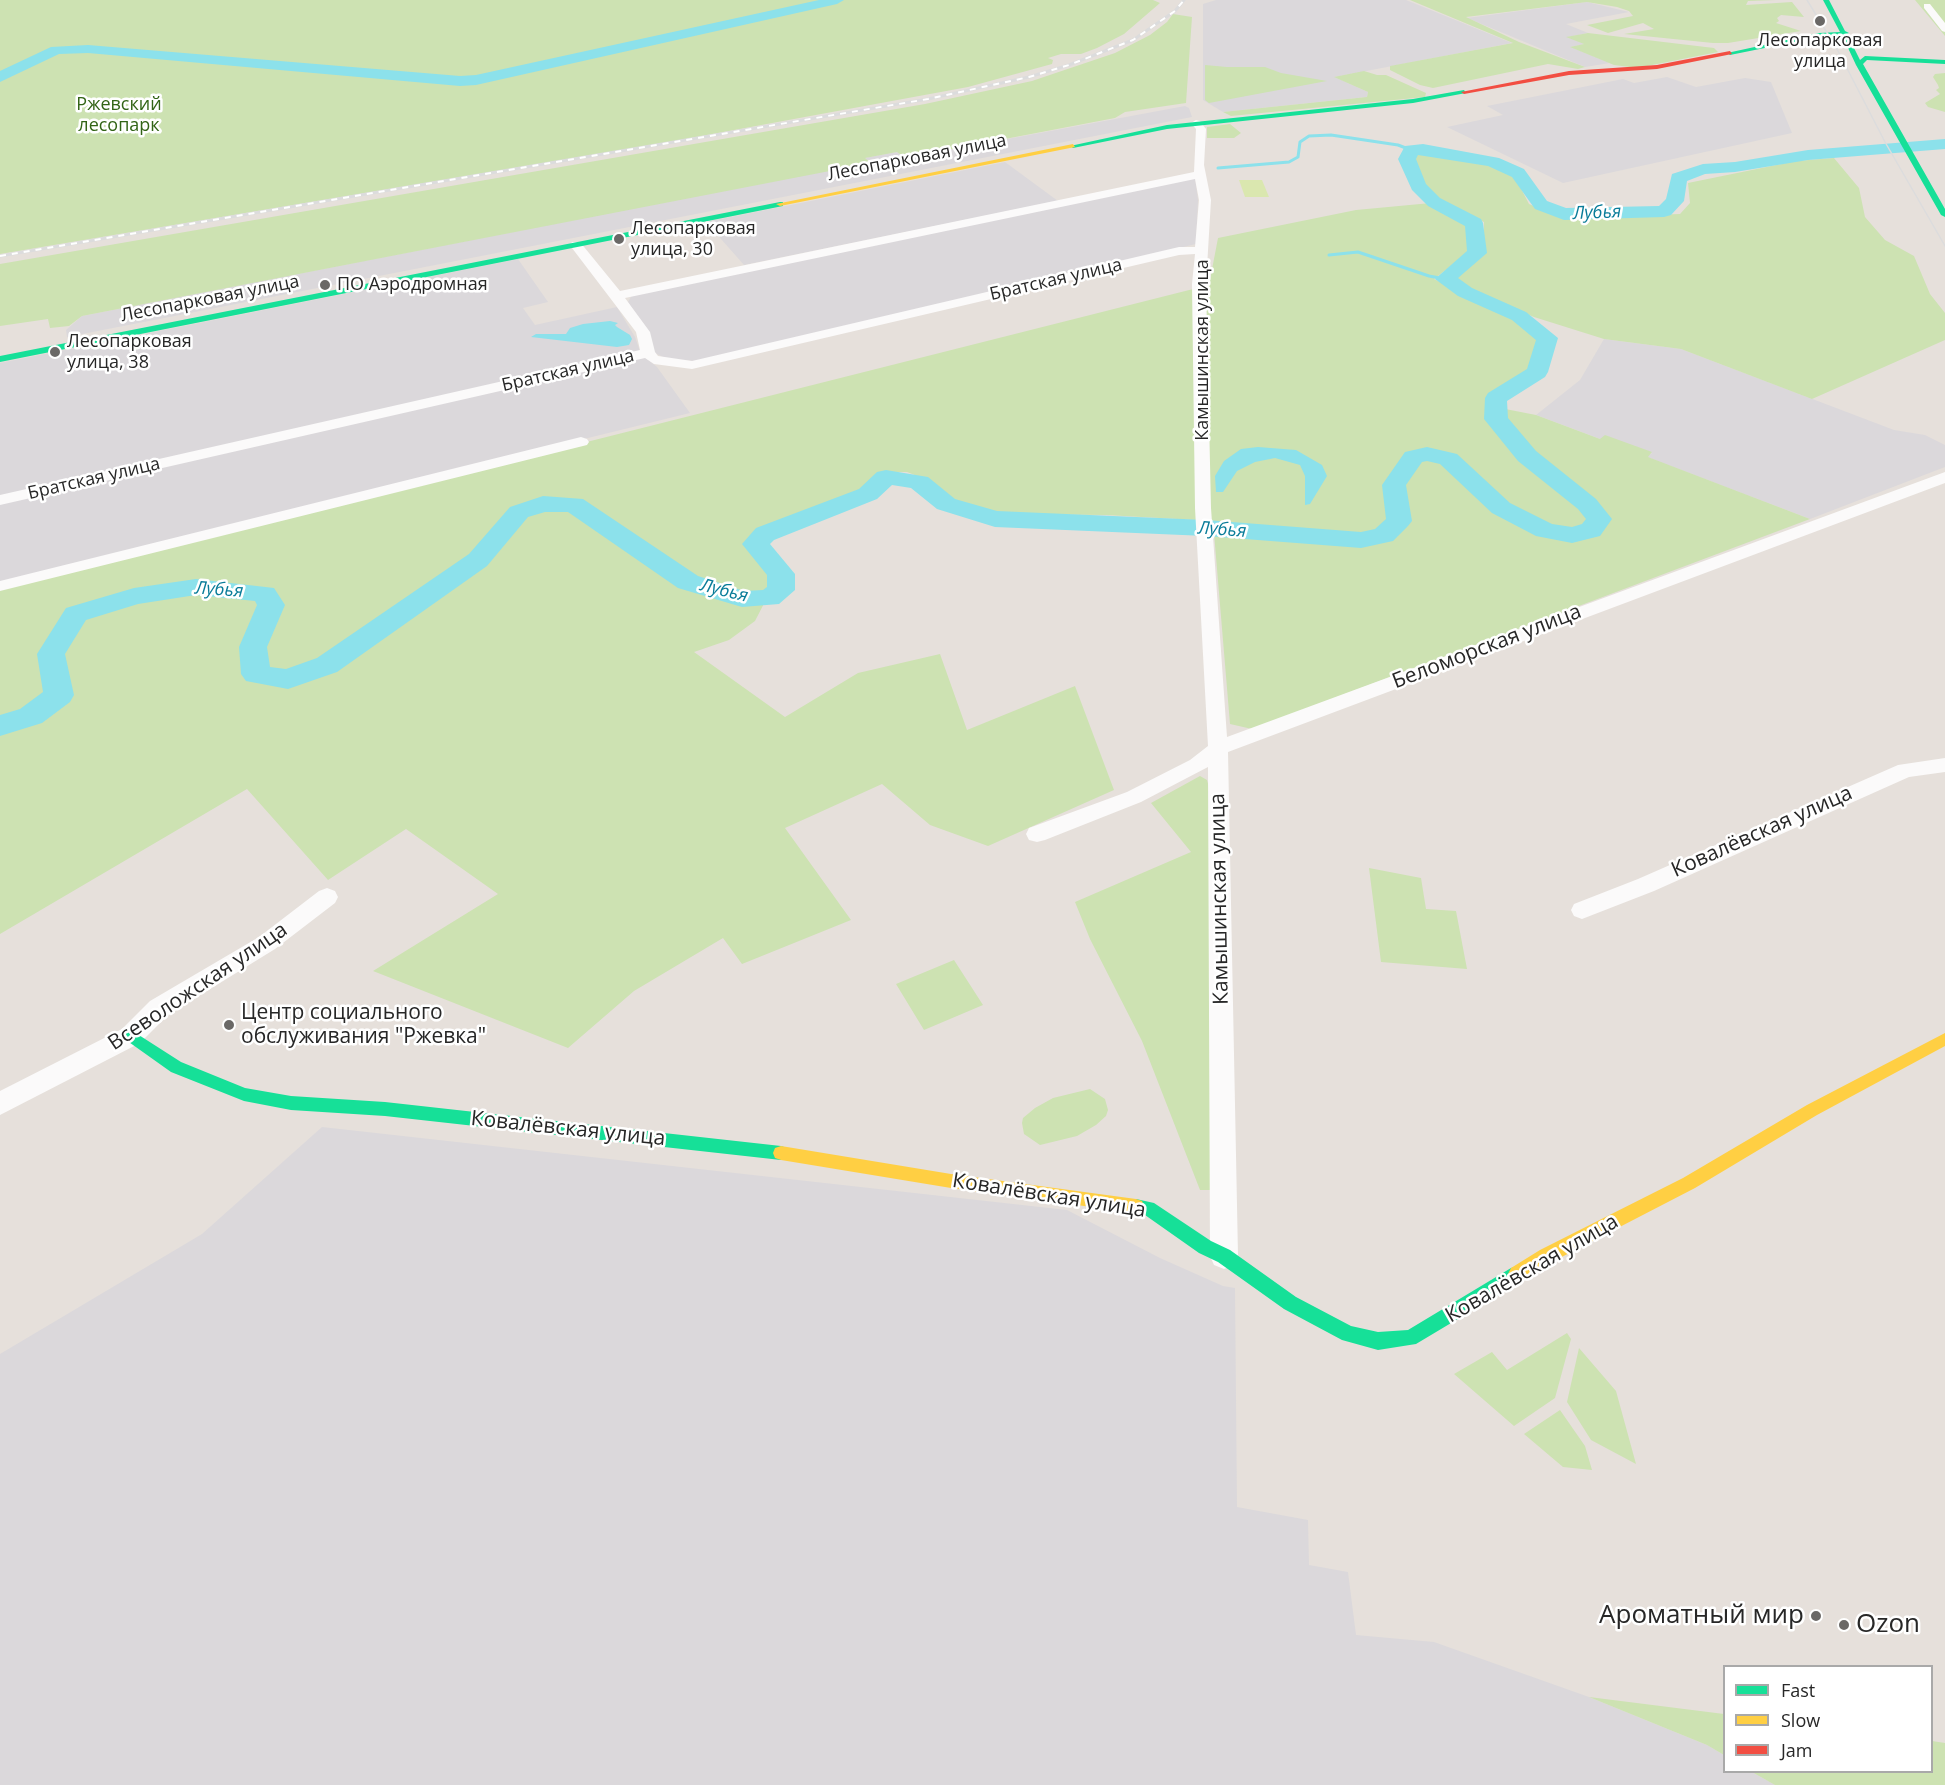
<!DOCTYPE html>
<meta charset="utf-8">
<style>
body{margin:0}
#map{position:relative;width:1945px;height:1785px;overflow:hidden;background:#e6e0db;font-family:"Open Sans",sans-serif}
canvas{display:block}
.legend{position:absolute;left:1723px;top:1665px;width:210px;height:108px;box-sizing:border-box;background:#fff;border:2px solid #a9a9a9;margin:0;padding:8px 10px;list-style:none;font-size:18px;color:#272727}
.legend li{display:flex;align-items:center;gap:12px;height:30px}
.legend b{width:30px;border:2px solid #a9a9a9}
</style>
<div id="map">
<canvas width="1945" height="1785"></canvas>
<ul class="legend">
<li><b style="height:8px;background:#16e098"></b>Fast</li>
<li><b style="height:8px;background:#ffcf43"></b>Slow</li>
<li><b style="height:8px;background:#f24e42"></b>Jam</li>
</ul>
</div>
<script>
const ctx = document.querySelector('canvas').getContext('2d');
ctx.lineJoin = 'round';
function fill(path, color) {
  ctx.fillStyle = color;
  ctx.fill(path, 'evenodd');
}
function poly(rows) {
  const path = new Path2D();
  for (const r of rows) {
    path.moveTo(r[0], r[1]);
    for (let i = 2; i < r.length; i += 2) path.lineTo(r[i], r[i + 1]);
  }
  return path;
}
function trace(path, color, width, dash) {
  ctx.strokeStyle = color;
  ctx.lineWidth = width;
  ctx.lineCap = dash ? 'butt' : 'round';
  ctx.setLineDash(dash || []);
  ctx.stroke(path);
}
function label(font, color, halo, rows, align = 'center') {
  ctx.font = font + ' "Open Sans",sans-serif';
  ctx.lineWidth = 5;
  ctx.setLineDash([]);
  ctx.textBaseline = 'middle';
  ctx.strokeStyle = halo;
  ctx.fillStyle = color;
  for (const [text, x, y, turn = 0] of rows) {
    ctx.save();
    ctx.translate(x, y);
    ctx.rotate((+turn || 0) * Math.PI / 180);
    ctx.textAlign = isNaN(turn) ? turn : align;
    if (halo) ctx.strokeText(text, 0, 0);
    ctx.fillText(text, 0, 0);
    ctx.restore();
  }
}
fill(poly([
 [1216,0,1406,0,1512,43,1335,77,1368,92,1367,97,1223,112,1203,100,1203,4],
 [1587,2,1629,12,1566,24,1588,33,1568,37,1585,44,1571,47,1610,63,1585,67,1467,18],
 [1667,77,1696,87,1745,78,1771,82,1792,133,1563,183,1447,127,1503,115,1487,106,1623,79,1634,83],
 [1185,106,1189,108,1192,117,67,337,66,330,82,316,870,162,864,158,897,152,905,158],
 [1005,162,1058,201,744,265,706,222],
 [1195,177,1198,200,1196,244,695,361,667,359,655,353,628,302,632,295],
 [518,259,548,302,523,308,535,325,617,307,635,337,641,354,657,367,690,413,0,582,0,363],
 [1604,339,1681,349,1894,430,1925,435,1945,445,1945,467,1810,519,1647,457,1652,453,1600,439,1536,415,1580,380],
 [322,1127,1067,1210,1160,1258,1223,1286,1235,1288,1237,1507,1308,1520,1309,1565,1348,1572,1356,1635,1434,1642,1589,1697,1707,1745,1724,1755,1724,1772,1752,1772,1775,1785,0,1785,0,1354,202,1234]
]), '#dbd8db');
fill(poly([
 [0,0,1153,0,1160,3,1124,34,1097,48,1081,54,1061,54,1048,58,1053,60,1052,64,968,87,658,144,0,254],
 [1410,0,1776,0,1748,1,1746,5,1792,2,1804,17,1781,15,1777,18,1779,21,1776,23,1801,31,1728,43,1713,43,1624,34,1654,29,1643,23,1608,33,1587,25,1633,16,1629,11,1617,7,1587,2,1466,17,1519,42,1585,67,1578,69,1548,64,1433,88,1420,85,1390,70,1390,66,1513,43],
 [1915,0,1945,0,1945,36],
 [1173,14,1192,17,1186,103,1125,112,1115,118,905,158,897,152,865,158,871,163,82,316,69,326,50,328,48,319,0,326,0,264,925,104,1032,81,1115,53,1150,35,1167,22],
 [1588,33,1714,48,1718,52,1637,68,1614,65,1570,47,1584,44,1566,37],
 [1205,65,1227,67,1265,67,1281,73,1327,81,1209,103,1205,100],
 [1364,71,1377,75,1386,75,1426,93,1425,97,1231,116,1223,112,1367,97,1368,92,1334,77],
 [1945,73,1945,112,1928,107,1925,103,1940,94,1936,90,1939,88,1938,85,1933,77,1935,74],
 [1230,124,1241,133,1234,138,1207,138,1207,127],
 [1422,151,1469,158,1500,167,1514,175,1529,204,1563,218,1680,214,1690,203,1688,183,1796,161,1834,158,1859,188,1865,217,1885,240,1914,256,1930,294,1945,313,1945,340,1812,399,1681,349,1604,339,1534,317,1470,290,1453,279,1484,255,1484,222,1439,201,1424,186,1413,156],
 [1431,203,1465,224,1472,250,1434,279,1510,316,1540,339,1531,370,1489,395,1490,406,1536,415,1600,439,1605,435,1652,452,1648,457,1810,519,1252,729,1230,724,1213,521,1106,515,997,514,952,500,925,479,907,472,881,472,861,490,759,531,745,544,771,576,772,588,755,621,729,640,694,652,785,717,858,673,940,654,967,730,1075,686,1114,790,988,846,930,825,882,784,785,828,851,920,742,964,723,938,634,991,568,1048,373,971,498,894,406,829,328,880,247,789,0,934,0,590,1209,285,1218,238,1356,210],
 [1200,776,1207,780,1212,798,1213,1190,1200,1190,1142,1041,1090,939,1075,902,1191,852,1151,803],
 [1369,868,1421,878,1426,909,1456,911,1467,969,1381,962],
 [954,960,983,1005,924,1030,896,984],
 [1090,1089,1105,1099,1108,1110,1106,1116,1096,1125,1077,1136,1040,1145,1024,1134,1022,1123,1023,1118,1035,1108,1053,1098],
 [1567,1333,1571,1339,1555,1398,1514,1426,1454,1374,1492,1352,1507,1370],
 [1579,1348,1616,1391,1636,1464,1591,1440,1567,1402],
 [1560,1410,1585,1446,1592,1470,1563,1467,1524,1434],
 [1589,1697,1724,1714,1724,1755,1707,1745],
 [1932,1741,1945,1743,1945,1785,1775,1785,1752,1772,1932,1772]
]), '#cde2b2');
fill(poly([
 [1239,180,1262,180,1269,197,1245,197]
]), '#dae7af');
fill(poly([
 [610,321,618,323,615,325,617,327,630,335,632,339,629,345,617,347,531,337,536,334,566,334,570,328,583,324],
 [1258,447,1296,450,1322,465,1327,476,1310,504,1305,505,1305,476,1300,465,1275,458,1255,462,1237,471,1223,492,1216,492,1215,476,1224,461,1241,449]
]), '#8ce1eb');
trace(poly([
 [1218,168,1289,162,1298,157,1300,142,1309,136,1331,135,1398,145,1411,150],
 [1329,255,1358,252,1429,276,1445,279]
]), '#8ce1eb', 3);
fill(poly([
 [819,0,844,0,837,4,476,85,460,86,88,53,59,54,0,82,0,71,51,47,88,45,460,76,476,75,819,0],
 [1945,139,1945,149,1808,160,1735,172,1705,174,1687,181,1684,201,1671,215,1664,217,1564,220,1535,209,1512,177,1488,166,1418,155,1416,159,1426,184,1440,198,1481,219,1483,223,1487,253,1458,278,1472,288,1526,312,1558,338,1548,372,1545,377,1507,401,1508,418,1536,451,1596,499,1612,519,1600,536,1572,543,1536,536,1492,513,1440,464,1427,461,1422,462,1406,485,1412,521,1408,526,1393,541,1361,548,1206,536,995,527,937,509,911,488,892,485,877,499,774,540,770,544,795,574,795,590,779,604,742,607,678,588,568,512,545,512,528,517,487,566,337,672,288,689,246,681,241,674,239,647,257,605,255,601,196,595,138,604,86,620,65,654,74,695,70,702,42,723,0,736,0,715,20,709,43,692,37,654,66,608,134,588,196,579,274,588,285,605,267,647,270,667,286,669,317,658,469,554,510,507,543,496,583,499,698,576,744,591,763,590,767,587,767,575,742,544,756,528,859,489,877,472,886,470,928,477,955,499,997,511,1206,520,1361,532,1375,529,1386,519,1382,485,1405,452,1427,447,1457,454,1510,503,1552,524,1572,527,1582,524,1586,519,1578,509,1518,461,1484,419,1485,398,1488,393,1527,369,1536,340,1512,320,1458,296,1435,279,1467,251,1465,226,1428,206,1412,190,1398,159,1405,146,1423,144,1499,158,1524,169,1547,201,1566,208,1659,206,1666,199,1672,174,1703,164,1735,162,1808,150,1945,139]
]), '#8ce1eb');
fill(poly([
 [1924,4,1930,4,1945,23,1945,32,1942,31,1924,8,1924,4],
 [1196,120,1200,121,1206,129,1204,165,1211,200,1206,284,1211,508,1227,737,1945,472,1945,483,1228,752,1238,1256,1234,1265,1224,1269,1214,1265,1210,1256,1208,767,1141,802,1045,840,1037,842,1029,840,1026,834,1029,828,1127,792,1190,760,1208,746,1195,508,1192,284,1195,254,1179,255,692,369,654,364,645,358,0,505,0,495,640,350,636,332,572,248,570,245,572,242,580,242,620,291,1194,172,1196,129,1191,123,1196,120],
 [1195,179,1199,200,1195,247,1179,247,692,361,658,356,655,352,650,332,625,298,1195,179],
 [581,437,587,439,589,442,587,445,0,591,0,581,581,437],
 [1945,758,1945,772,1909,777,1654,891,1582,919,1574,916,1571,910,1574,904,1638,879,1898,765,1945,758],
 [327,888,335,891,338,897,335,903,275,949,168,1015,140,1043,0,1115,0,1091,122,1029,150,1001,259,937,319,891,327,888]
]), '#fbfafa');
fill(poly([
 [1823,0,1829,0,1845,31,1849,33,1847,34,1860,60,1865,56,1945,60,1945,64,1867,60,1863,64,1945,209,1945,217,1941,215,1856,65,1842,35,1819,37,1730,55,1727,53,1819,33,1840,32,1823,0],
 [1464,90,1466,93,1413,103,1167,129,1073,148,1070,146,1167,125,1413,99,1464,90],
 [780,202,783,202,783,206,0,362,0,356,780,202],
 [131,1030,181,1062,245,1088,291,1096,385,1102,781,1146,787,1148,789,1153,787,1158,781,1160,385,1116,291,1110,244,1101,171,1072,126,1040,124,1036,126,1032,131,1030],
 [1136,1199,1154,1203,1211,1241,1230,1250,1296,1297,1351,1326,1378,1332,1408,1330,1511,1268,1517,1266,1523,1268,1526,1274,1523,1280,1416,1344,1378,1350,1342,1340,1284,1309,1218,1262,1199,1253,1145,1215,1130,1211,1128,1206,1130,1201,1136,1199]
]), '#16e098');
fill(poly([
 [1073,144,1075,147,780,206,776,204,1073,144],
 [1945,1033,1945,1046,1817,1115,1695,1188,1552,1262,1523,1280,1517,1282,1511,1280,1508,1274,1511,1268,1540,1250,1683,1178,1807,1105,1945,1033],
 [781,1146,951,1174,1136,1199,1142,1201,1144,1206,1142,1211,1136,1213,951,1188,781,1160,775,1158,773,1153,775,1148,781,1146]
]), '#ffcf43');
fill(poly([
 [1730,51,1732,54,1657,69,1569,75,1464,94,1461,92,1569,71,1657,65,1730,51]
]), '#f24e42');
trace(poly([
 [1807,0,1837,49,1885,142,1945,246]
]), '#dcdcdd', 1.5);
const rail = poly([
 [0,256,928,99,1029,77,1069,65,1133,40,1175,11,1184,0]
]);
trace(rail, '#dcdcdd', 3);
trace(rail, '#fff', 2, [6]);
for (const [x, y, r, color] of [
 [1820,21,6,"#6a6866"],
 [619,239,6,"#6a6866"],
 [325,285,6,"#6a6866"],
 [55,352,6,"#6a6866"],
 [229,1025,6,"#6a6866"],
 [1816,1616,6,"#6a6866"],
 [1844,1625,6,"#6a6866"]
]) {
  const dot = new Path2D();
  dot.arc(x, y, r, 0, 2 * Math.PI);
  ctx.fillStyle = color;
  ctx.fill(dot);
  trace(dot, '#fff', 2);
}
label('18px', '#272727', '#fff', [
 ["Лесопарковая",1820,41,"center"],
 ["улица",1820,62,"center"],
 ["Лесопарковая",631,229],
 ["улица, 30",631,250],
 ["ПО Аэродромная",337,285],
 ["Лесопарковая",67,342],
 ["улица, 38",67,363]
], 'left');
label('18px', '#326416', '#fff', [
 ["Ржевский",119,105],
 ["лесопарк",119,126]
]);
label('18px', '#272727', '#fff', [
 ["Лесопарковая улица",917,158,-11],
 ["Братская улица",1056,280,-13],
 ["Лесопарковая улица",210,299,-11],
 ["Камышинская улица",1203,350,-90],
 ["Братская улица",568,371,-13],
 ["Братская улица",94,479,-13]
]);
label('italic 18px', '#097c99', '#fff', [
 ["Лубья",1597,213,-2],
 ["Лубья",1222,530,4],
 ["Лубья",219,590,4],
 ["Лубья",724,591,14]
]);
label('21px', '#272727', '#fff', [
 ["Беломорская улица",1487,647,-21],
 ["Ковалёвская улица",1762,832,-24],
 ["Камышинская улица",1220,899,-91],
 ["Всеволожская улица",198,987,-34],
 ["Ковалёвская улица",568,1129,6],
 ["Ковалёвская улица",1049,1196,9],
 ["Ковалёвская улица",1532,1269,-30]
]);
label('21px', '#272727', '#fff', [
 ["Центр социального",241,1013],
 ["обслуживания \"Ржевка\"",241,1037]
], 'left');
label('26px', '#272727', '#fff', [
 ["Ароматный мир",1804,1616],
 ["Ozon",1856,1625,"left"]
], 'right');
</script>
